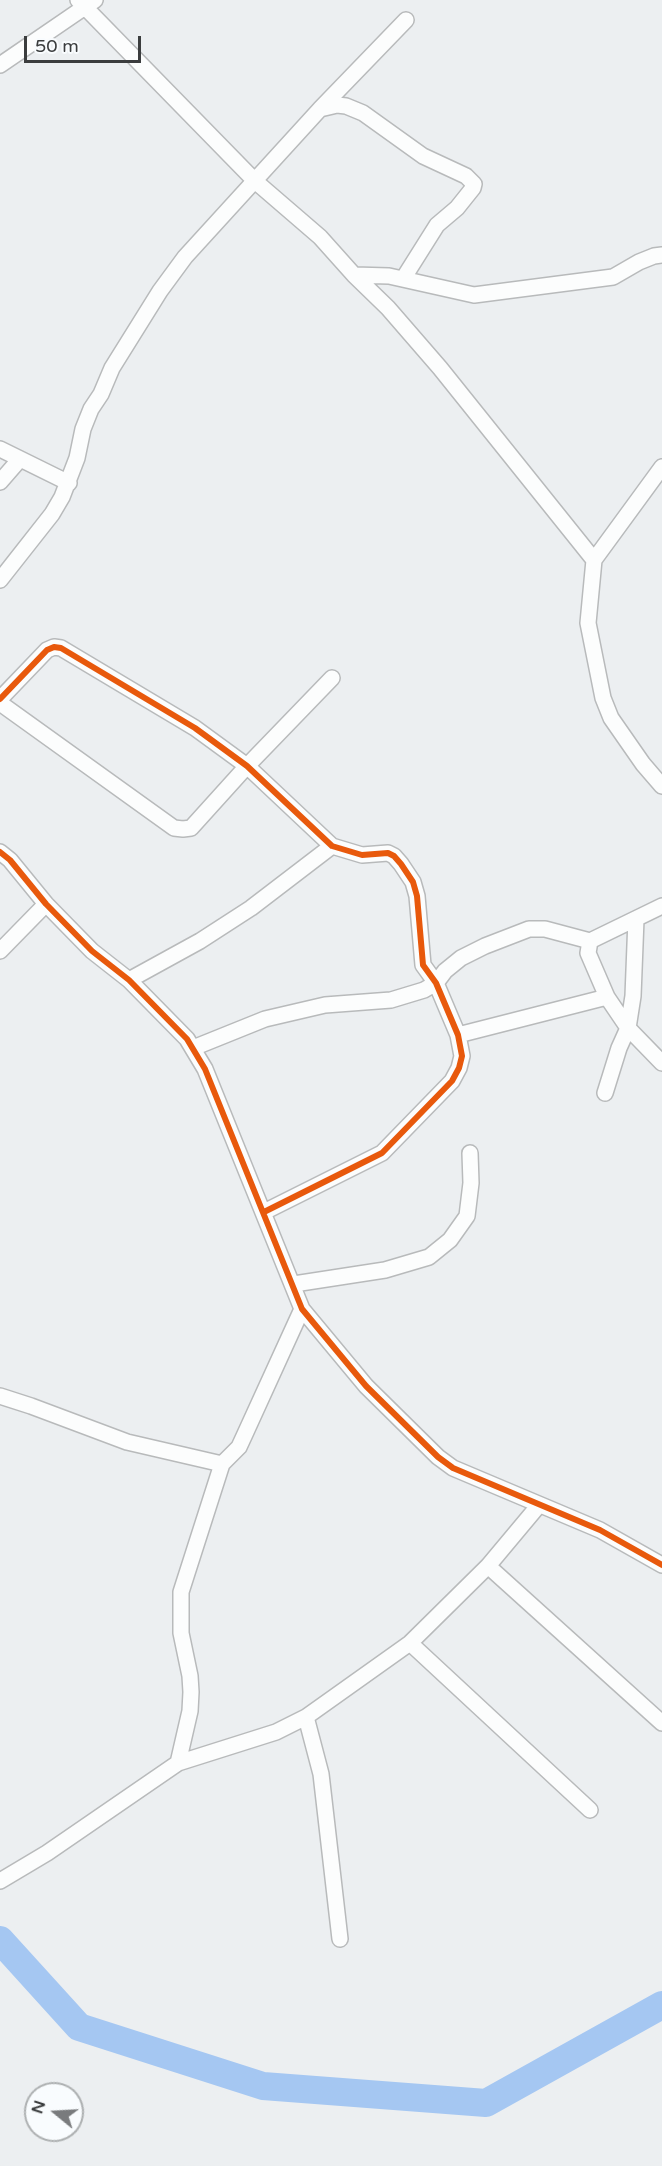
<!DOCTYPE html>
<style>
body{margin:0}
#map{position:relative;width:662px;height:2166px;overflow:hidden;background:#eceff1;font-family:"Varela Round",sans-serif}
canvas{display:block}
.north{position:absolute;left:24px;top:2082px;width:60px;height:60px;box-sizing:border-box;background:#f9fcfe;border:2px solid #adb0b1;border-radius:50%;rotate:288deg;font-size:16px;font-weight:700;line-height:24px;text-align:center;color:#3b3d3e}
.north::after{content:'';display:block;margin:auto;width:21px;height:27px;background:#797b7d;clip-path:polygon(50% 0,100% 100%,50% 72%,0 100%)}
.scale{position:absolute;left:24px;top:36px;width:117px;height:27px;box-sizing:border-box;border:3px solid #3b3d3e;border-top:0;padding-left:8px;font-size:18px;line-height:21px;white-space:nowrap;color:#3b3d3e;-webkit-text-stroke:4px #f9fcfe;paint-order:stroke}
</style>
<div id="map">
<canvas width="662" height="2166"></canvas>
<div class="north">N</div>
<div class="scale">50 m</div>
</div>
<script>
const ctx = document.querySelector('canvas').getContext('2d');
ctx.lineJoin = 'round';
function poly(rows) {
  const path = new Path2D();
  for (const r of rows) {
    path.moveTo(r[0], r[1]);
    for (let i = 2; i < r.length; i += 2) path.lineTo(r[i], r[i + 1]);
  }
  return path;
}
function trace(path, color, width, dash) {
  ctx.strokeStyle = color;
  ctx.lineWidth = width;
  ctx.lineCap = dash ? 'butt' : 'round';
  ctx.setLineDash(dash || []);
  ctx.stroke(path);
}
trace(poly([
 [0,1940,79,2027,263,2086,486,2103,662,2005]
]), '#a5c7f2', 28);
const minor = poly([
 [78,0,255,181,320,237,354,275,388,308,440,368,594,560],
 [0,65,95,0],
 [320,109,337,105,346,106,363,113,423,156,466,176,474,184,473,188,457,208,437,225,403,279],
 [354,275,389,276,474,295,613,277,639,262,654,256,662,255],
 [0,449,69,483],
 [662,467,594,560,588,623,603,698,611,718,643,764,662,786],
 [0,482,20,459],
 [0,580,52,514,62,497,77,458,83,429,91,409,101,394,112,368,160,291,185,257,320,109,406,20],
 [0,699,47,650,54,647,61,648,195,728,247,766,332,846,362,855,388,853,394,856,401,864,413,882,417,896,423,965,436,983,458,1035,462,1056,459,1068,452,1081,382,1153,264,1212],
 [0,703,174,828,183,829,191,828,247,766,332,678],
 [0,852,10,860,46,904,92,951,129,980,187,1039,205,1069,302,1309,366,1386,438,1457,453,1468,600,1530,662,1565],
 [590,941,588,953,607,997,628,1028,662,1063],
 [0,951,46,904],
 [129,980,200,941,251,908,332,846],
 [458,1035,607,997],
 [193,1048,265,1019,325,1005,391,1000,424,990,436,983,445,971,461,958,485,946,529,929,545,929,590,941,662,906],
 [605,1093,619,1048,628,1028,633,996,636,919],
 [294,1284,385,1270,429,1257,450,1240,467,1216,471,1183,470,1153],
 [0,1396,31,1406,127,1442,222,1464],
 [488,1566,662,1723],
 [410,1643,590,1810],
 [306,1717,321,1774,340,1939],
 [178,1763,190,1711,191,1692,190,1676,181,1633,181,1592,222,1464,239,1447,245,1434,302,1309],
 [0,1881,47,1853,178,1763,276,1732,306,1717,410,1643,488,1566,539,1505]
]);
trace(minor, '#b8babb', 18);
trace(minor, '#fcfdfd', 15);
trace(poly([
 [0,699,47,650,54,647,61,648,195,728,247,766,332,846,362,855,388,853,394,856,401,864,413,882,417,896,423,965,436,983,458,1035,462,1056,459,1068,452,1081,382,1153,264,1212],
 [0,852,10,860,46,904,92,951,129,980,187,1039,205,1069,302,1309,366,1386,438,1457,453,1468,600,1530,662,1565]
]), '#e8590c', 6);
</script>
